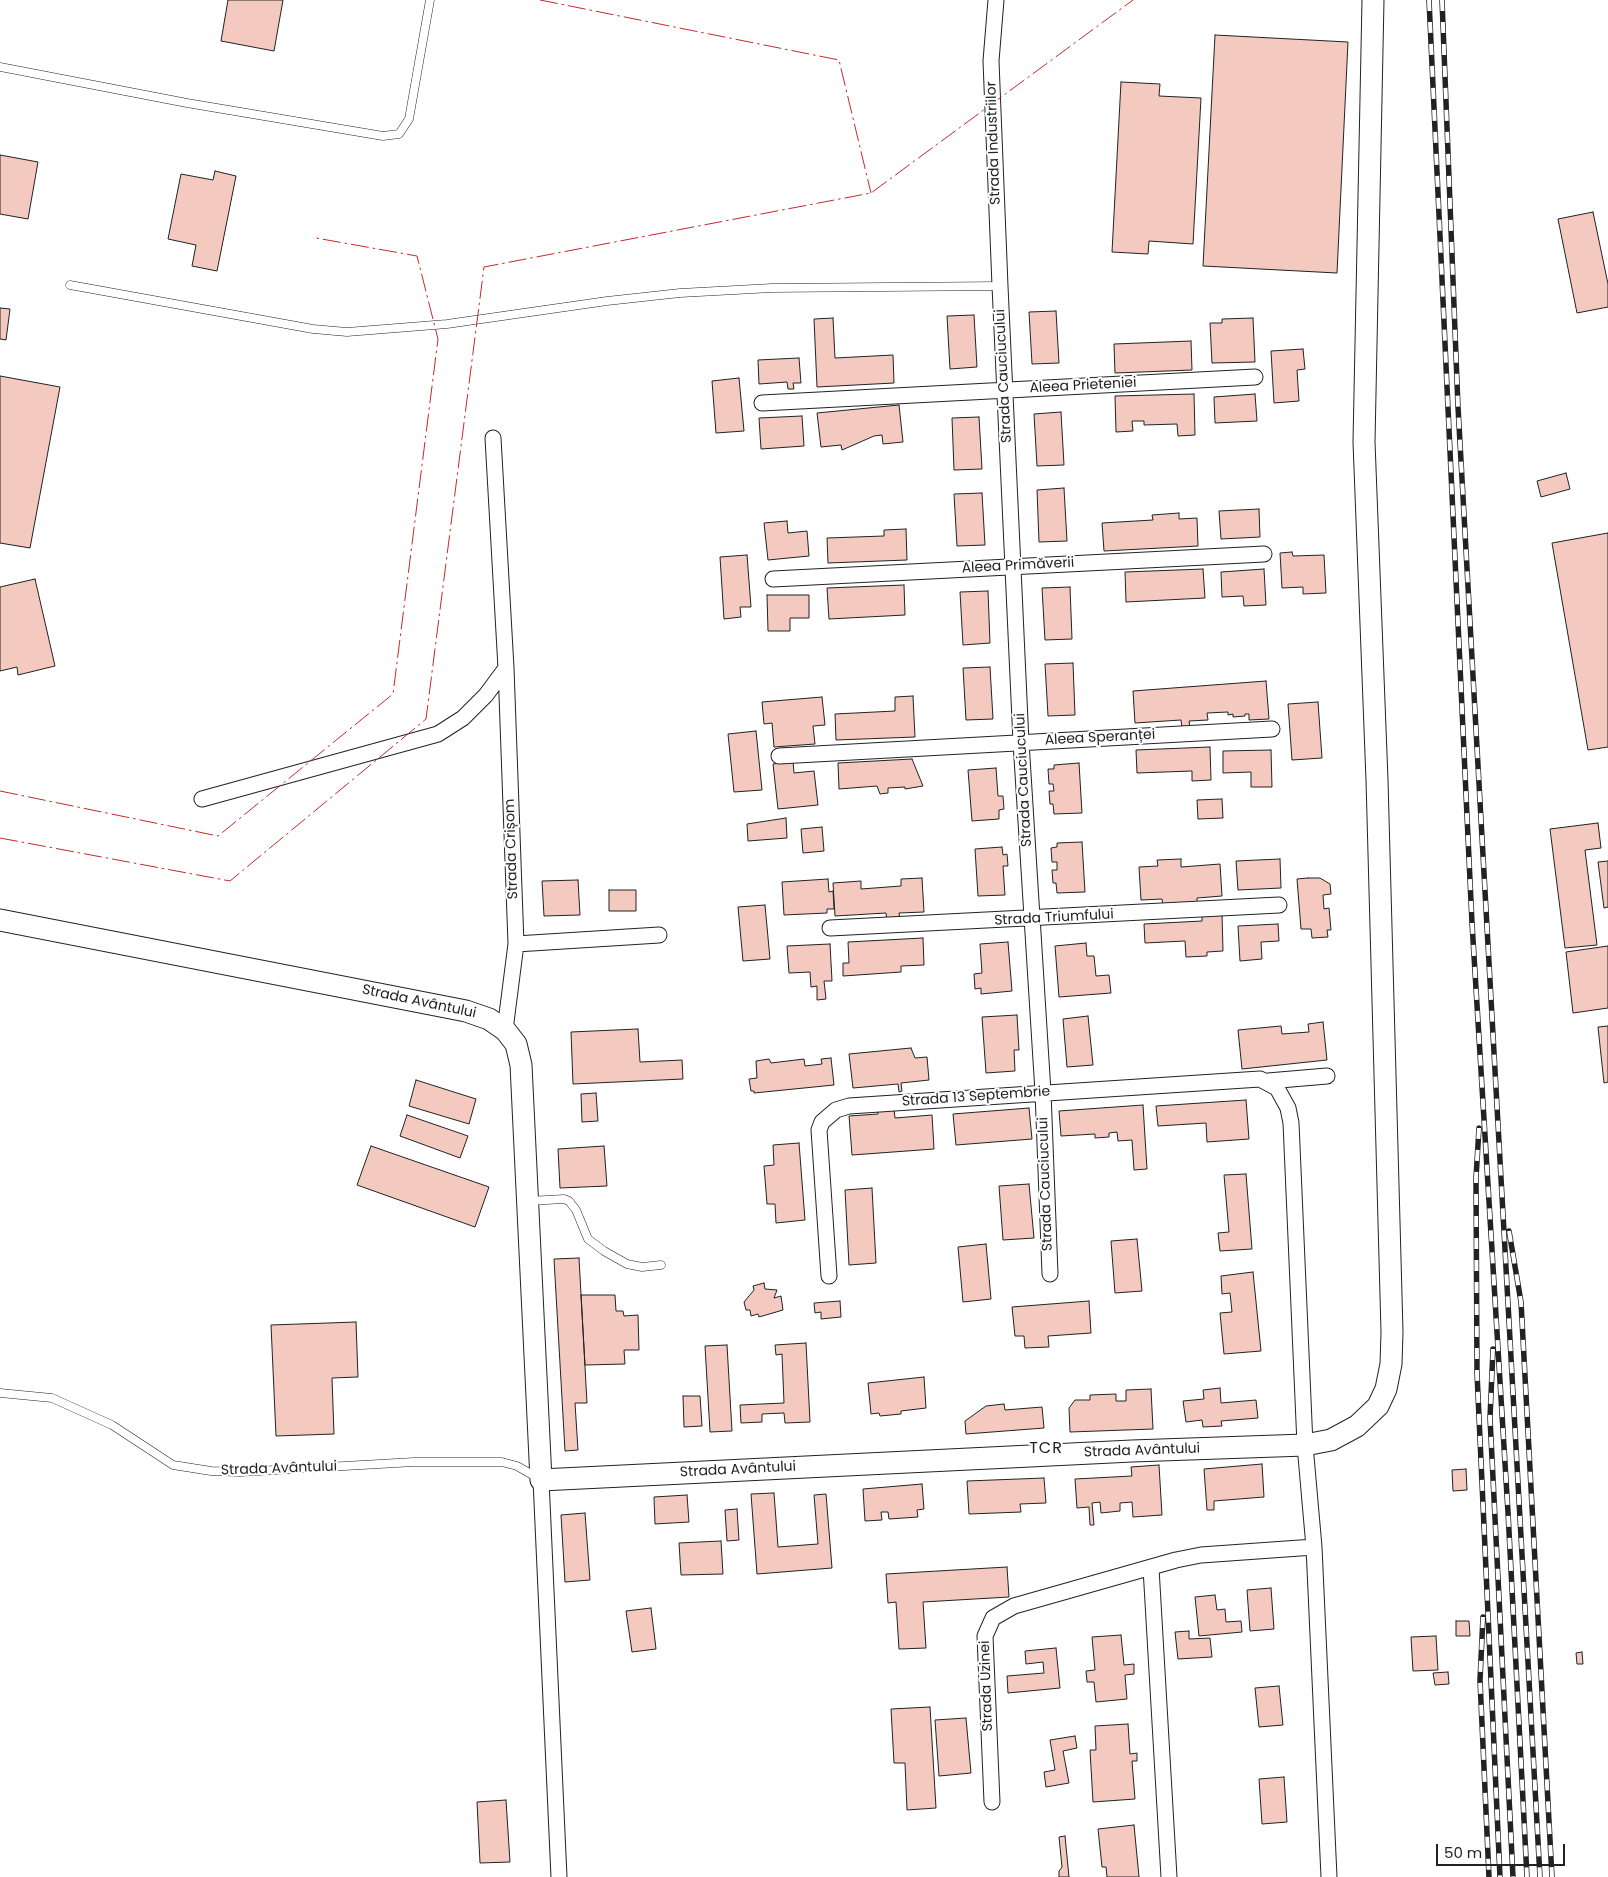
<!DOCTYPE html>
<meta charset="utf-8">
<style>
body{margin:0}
#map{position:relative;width:1608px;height:1877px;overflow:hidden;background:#fff;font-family:Poppins,sans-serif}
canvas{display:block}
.scale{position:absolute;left:1436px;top:1844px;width:129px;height:22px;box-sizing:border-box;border:2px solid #222;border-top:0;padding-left:6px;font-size:15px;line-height:18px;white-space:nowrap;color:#222;-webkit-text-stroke:4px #fff;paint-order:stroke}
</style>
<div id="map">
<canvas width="1608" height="1877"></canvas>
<div class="scale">50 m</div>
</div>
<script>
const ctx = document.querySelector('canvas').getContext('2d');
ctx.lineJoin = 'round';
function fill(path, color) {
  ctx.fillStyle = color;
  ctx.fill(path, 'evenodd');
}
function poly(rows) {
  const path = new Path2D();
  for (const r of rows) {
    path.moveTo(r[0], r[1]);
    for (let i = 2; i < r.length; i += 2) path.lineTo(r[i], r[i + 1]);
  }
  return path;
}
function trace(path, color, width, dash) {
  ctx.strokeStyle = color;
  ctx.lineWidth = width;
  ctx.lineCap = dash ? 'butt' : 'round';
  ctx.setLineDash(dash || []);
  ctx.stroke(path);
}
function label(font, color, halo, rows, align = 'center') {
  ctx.font = font + ' Poppins,sans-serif';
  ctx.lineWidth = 4;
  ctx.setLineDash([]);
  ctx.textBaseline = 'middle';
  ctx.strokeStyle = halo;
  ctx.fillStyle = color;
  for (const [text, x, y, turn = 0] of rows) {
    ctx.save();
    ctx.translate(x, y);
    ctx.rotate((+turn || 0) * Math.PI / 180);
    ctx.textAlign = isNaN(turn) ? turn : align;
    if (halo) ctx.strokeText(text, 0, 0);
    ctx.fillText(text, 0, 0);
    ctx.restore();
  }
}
const building = poly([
 [228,0,283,0,274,51,221,41,228,0],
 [1215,35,1348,42,1337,273,1203,266,1215,35],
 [1121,82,1160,84,1159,96,1201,98,1193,244,1149,241,1148,254,1112,252,1121,82],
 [0,155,38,162,28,219,0,214,0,155],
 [215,171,236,176,217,271,192,266,196,245,168,239,181,174,213,180,215,171],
 [1593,212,1608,284,1608,307,1577,313,1558,219,1593,212],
 [0,308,10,309,6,340,0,339,0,308],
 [1056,311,1059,363,1032,364,1029,312,1056,311],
 [974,315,977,367,950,369,947,316,974,315],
 [833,318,835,358,893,355,894,383,817,387,814,319,833,318],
 [1253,318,1255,362,1212,363,1210,323,1222,323,1222,319,1253,318],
 [1191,341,1192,370,1115,373,1114,344,1191,341],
 [1303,349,1305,369,1297,370,1299,401,1274,403,1271,351,1303,349],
 [799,358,801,383,793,383,794,389,788,389,787,382,759,384,758,360,799,358],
 [0,376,60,387,30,548,0,543,0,376],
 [739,378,744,431,716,433,712,381,739,378],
 [1194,394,1195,435,1178,436,1177,424,1144,425,1144,421,1132,421,1133,431,1116,432,1115,396,1194,394],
 [1255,394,1257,421,1215,423,1214,397,1255,394],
 [899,405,903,442,883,444,882,435,874,436,842,450,841,445,821,447,817,413,899,405],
 [1061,412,1064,465,1037,466,1034,414,1061,412],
 [802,416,804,446,761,449,759,418,802,416],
 [979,417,982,469,954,470,952,418,979,417],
 [1566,473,1570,489,1541,497,1537,481,1566,473],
 [1064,488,1067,541,1039,542,1037,490,1064,488],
 [982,493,985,545,957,546,954,494,982,493],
 [1259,509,1260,537,1221,539,1219,511,1259,509],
 [1179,513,1179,519,1197,518,1198,546,1104,551,1102,523,1153,520,1152,515,1179,513],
 [787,521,788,533,807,531,809,556,768,560,764,523,787,521],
 [906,529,907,560,828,563,827,538,884,536,884,530,906,529],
 [1608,533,1608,747,1588,750,1552,543,1608,533],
 [1292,552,1293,556,1324,555,1326,593,1303,594,1303,587,1282,588,1280,553,1292,552],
 [747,555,751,607,740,607,741,617,724,619,720,557,747,555],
 [1203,569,1205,598,1126,602,1125,572,1203,569],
 [1264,569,1266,605,1244,606,1243,596,1222,597,1221,572,1264,569],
 [35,579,55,666,18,675,17,667,0,671,0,587,35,579],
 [904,585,905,615,829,619,827,588,904,585],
 [1070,587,1072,639,1045,640,1042,588,1070,587],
 [988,591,990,643,963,645,960,592,988,591],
 [767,595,809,595,809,618,790,618,790,631,768,631,767,595],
 [1073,663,1075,715,1048,716,1045,664,1073,663],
 [990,667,993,719,966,720,963,668,990,667],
 [1266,681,1269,719,1249,720,1249,714,1245,714,1245,716,1233,717,1233,714,1228,715,1228,712,1207,713,1208,720,1189,721,1190,727,1182,728,1181,720,1135,723,1133,691,1266,681],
 [913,696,915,737,836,740,835,714,895,711,895,697,913,696],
 [822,697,825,725,813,726,815,744,774,747,772,723,764,724,762,702,822,697],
 [1318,702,1322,758,1292,760,1288,704,1318,702],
 [756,731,762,790,734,792,728,734,756,731],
 [1210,747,1211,780,1192,781,1192,771,1137,773,1136,750,1210,747],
 [1271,750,1272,787,1251,787,1251,772,1223,773,1223,751,1271,750],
 [912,759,923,786,905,789,905,787,888,788,888,793,880,794,877,786,839,789,838,763,912,759],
 [793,761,794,773,814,771,818,805,778,809,773,764,793,761],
 [1079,763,1082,813,1054,814,1053,804,1050,804,1049,791,1054,791,1053,784,1049,784,1048,769,1054,769,1054,765,1079,763],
 [996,768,998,796,1003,796,1004,809,999,810,999,819,972,821,968,770,996,768],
 [1222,799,1223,818,1198,819,1197,800,1222,799],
 [786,818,787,838,748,841,747,824,786,818],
 [1598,823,1601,848,1585,850,1597,945,1565,948,1550,829,1598,823],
 [822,827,824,851,803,853,801,829,822,827],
 [1082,842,1085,892,1057,893,1056,883,1053,883,1052,870,1057,870,1057,862,1052,862,1051,848,1057,847,1057,843,1082,842],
 [1002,847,1003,855,1007,854,1008,866,1003,866,1005,895,978,896,975,849,1002,847],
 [1181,859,1181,867,1220,864,1222,896,1197,898,1197,904,1163,906,1162,899,1141,900,1139,867,1158,866,1157,860,1181,859],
 [1280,859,1281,888,1238,890,1236,861,1280,859],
 [1608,861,1608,907,1604,908,1598,862,1608,861],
 [922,878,924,912,899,913,900,920,887,921,886,913,835,916,833,883,861,881,861,889,901,886,901,879,922,878],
 [1308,878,1320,878,1330,884,1331,894,1323,895,1324,909,1329,908,1331,930,1327,930,1328,937,1312,938,1311,929,1301,929,1297,879,1308,878],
 [828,879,829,892,833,891,834,909,827,909,827,913,784,915,782,882,828,879],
 [578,880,580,915,544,916,542,881,578,880],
 [609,890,636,890,636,911,609,911,609,890],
 [765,905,770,959,743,961,738,907,765,905],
 [1222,914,1223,951,1207,952,1207,956,1186,957,1185,941,1145,943,1144,924,1202,921,1202,915,1222,914],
 [1278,924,1279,941,1261,942,1262,959,1240,961,1238,926,1278,924],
 [923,938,924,965,901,966,901,972,843,976,843,963,849,963,848,942,923,938],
 [1008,942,1012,991,981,994,981,988,975,989,974,974,982,973,980,944,1008,942],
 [1086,943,1087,956,1094,956,1096,976,1109,975,1111,993,1059,997,1055,946,1086,943],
 [830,944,832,981,824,981,826,999,817,1000,817,986,811,987,810,972,789,973,787,946,830,944],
 [1608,946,1608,1008,1573,1013,1566,952,1608,946],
 [1017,1015,1019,1050,1014,1050,1015,1071,986,1073,982,1017,1017,1015],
 [1088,1016,1093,1065,1067,1067,1063,1019,1088,1016],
 [1323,1022,1327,1060,1242,1069,1238,1030,1281,1026,1282,1034,1309,1032,1308,1024,1323,1022],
 [1608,1026,1608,1082,1604,1083,1598,1027,1608,1026],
 [638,1029,640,1062,682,1060,683,1079,573,1084,571,1032,638,1029],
 [911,1048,915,1058,927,1057,929,1080,901,1083,902,1091,899,1092,898,1084,853,1088,849,1054,911,1048],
 [831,1058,834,1085,754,1093,754,1091,751,1091,749,1079,757,1078,756,1061,769,1059,771,1063,804,1059,805,1066,822,1064,821,1059,831,1058],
 [416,1080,476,1099,469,1124,409,1106,416,1080],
 [596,1093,598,1121,582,1122,581,1094,596,1093],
 [1246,1100,1249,1139,1207,1142,1206,1123,1158,1126,1156,1106,1246,1100],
 [1143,1105,1147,1169,1134,1170,1132,1140,1118,1141,1117,1132,1109,1133,1109,1137,1095,1138,1095,1134,1061,1136,1059,1111,1143,1105],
 [1029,1108,1032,1139,956,1145,953,1114,1029,1108],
 [894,1109,895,1118,932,1115,934,1149,852,1155,849,1116,878,1114,878,1110,894,1109],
 [407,1115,468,1136,460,1158,400,1136,407,1115],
 [799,1143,805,1220,776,1223,775,1204,767,1204,764,1166,774,1165,773,1145,799,1143],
 [371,1146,489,1187,475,1227,357,1185,371,1146],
 [604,1146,607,1186,560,1188,558,1149,604,1146],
 [1246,1174,1252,1249,1220,1251,1218,1233,1229,1232,1224,1175,1246,1174],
 [1029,1184,1034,1238,1003,1240,999,1186,1029,1184],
 [872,1188,876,1263,849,1265,845,1190,872,1188],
 [1137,1239,1142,1291,1115,1293,1111,1241,1137,1239],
 [986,1244,991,1299,963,1302,958,1247,986,1244],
 [579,1258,587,1403,575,1403,578,1450,565,1451,554,1259,579,1258],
 [1253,1272,1261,1351,1224,1354,1220,1313,1232,1312,1230,1293,1222,1294,1221,1276,1253,1272],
 [764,1283,765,1289,777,1290,774,1298,781,1296,783,1310,759,1317,758,1314,751,1316,750,1310,746,1310,744,1302,754,1290,753,1286,764,1283],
 [581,1295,615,1295,616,1311,623,1311,624,1316,638,1315,639,1350,624,1350,625,1364,585,1365,581,1295],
 [840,1301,841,1317,821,1319,821,1312,815,1313,814,1303,840,1301],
 [1089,1301,1091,1333,1048,1336,1049,1347,1025,1348,1024,1336,1015,1336,1012,1307,1089,1301],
 [356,1322,358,1377,332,1378,334,1434,276,1436,271,1325,356,1322],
 [806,1343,810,1422,785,1423,784,1413,762,1414,762,1422,741,1423,740,1405,784,1403,782,1354,776,1355,775,1345,806,1343],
 [727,1345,732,1431,710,1432,705,1346,727,1345],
 [924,1377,926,1408,901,1411,901,1414,880,1416,879,1413,871,1414,868,1383,924,1377],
 [1220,1388,1221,1403,1256,1400,1258,1418,1221,1421,1222,1426,1203,1427,1202,1420,1186,1422,1183,1401,1204,1399,1203,1390,1220,1388],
 [1151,1389,1153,1429,1070,1432,1069,1408,1075,1400,1090,1400,1090,1395,1116,1394,1116,1401,1126,1401,1126,1390,1151,1389],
 [683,1396,700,1396,702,1426,684,1427,683,1396],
 [1004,1404,1005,1410,1042,1407,1044,1428,966,1434,965,1421,986,1406,1004,1404],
 [1262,1464,1264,1497,1214,1501,1214,1510,1207,1510,1204,1469,1262,1464],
 [1159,1465,1162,1515,1133,1517,1132,1502,1120,1503,1120,1511,1101,1513,1100,1502,1092,1503,1094,1525,1090,1525,1089,1507,1077,1508,1075,1479,1132,1476,1131,1467,1159,1465],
 [1466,1469,1467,1490,1453,1491,1452,1470,1466,1469],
 [1044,1478,1046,1503,1020,1504,1021,1512,969,1514,967,1481,1044,1478],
 [922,1484,924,1509,917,1510,918,1517,889,1519,888,1512,881,1512,882,1520,865,1521,863,1489,922,1484],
 [774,1493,778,1547,818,1544,814,1495,826,1494,832,1568,757,1574,751,1494,774,1493],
 [687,1495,689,1522,655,1524,654,1497,687,1495],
 [737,1509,739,1540,727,1541,725,1510,737,1509],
 [585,1513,590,1580,565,1582,561,1515,585,1513],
 [721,1541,723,1574,681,1575,679,1543,721,1541],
 [1007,1567,1009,1597,923,1602,926,1648,899,1649,896,1602,888,1603,886,1574,1007,1567],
 [1271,1588,1274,1629,1250,1631,1247,1590,1271,1588],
 [1215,1595,1217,1610,1225,1609,1226,1622,1241,1621,1242,1632,1199,1636,1195,1597,1215,1595],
 [651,1608,656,1649,632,1652,626,1611,651,1608],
 [1456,1621,1469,1621,1470,1636,1456,1636,1456,1621],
 [1189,1631,1189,1639,1210,1638,1212,1657,1178,1659,1175,1632,1189,1631],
 [1121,1635,1124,1665,1134,1664,1134,1674,1125,1675,1127,1699,1096,1702,1094,1682,1087,1682,1086,1671,1095,1670,1092,1637,1121,1635],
 [1436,1636,1438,1670,1413,1671,1411,1637,1436,1636],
 [1056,1648,1060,1688,1008,1693,1007,1676,1044,1673,1043,1662,1026,1664,1025,1651,1056,1648],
 [1582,1652,1583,1664,1577,1664,1576,1653,1582,1652],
 [1448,1672,1449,1684,1435,1685,1433,1673,1448,1672],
 [1279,1686,1283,1725,1259,1727,1255,1688,1279,1686],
 [930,1707,936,1808,907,1810,905,1763,894,1763,891,1709,930,1707],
 [966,1718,971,1773,939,1776,935,1720,966,1718],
 [1128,1724,1130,1754,1137,1753,1137,1761,1132,1761,1135,1799,1093,1802,1090,1750,1096,1750,1095,1726,1128,1724],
 [1075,1736,1077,1748,1063,1751,1069,1783,1046,1787,1044,1772,1055,1770,1050,1740,1075,1736],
 [1284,1777,1287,1822,1262,1824,1259,1779,1284,1777],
 [506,1800,510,1862,480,1863,477,1802,506,1800],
 [1134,1825,1139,1877,1107,1877,1106,1867,1102,1867,1098,1829,1134,1825],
 [1065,1836,1069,1877,1059,1877,1059,1871,1062,1867,1059,1837,1065,1836]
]);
fill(building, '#f3c9c0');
trace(building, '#222', 1);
const service = poly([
 [0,67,187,103,383,136,399,134,409,119,430,0],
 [70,285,313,329,347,332,447,324,607,301,680,293,772,288,1000,286],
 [529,1201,564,1199,569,1201,576,1210,588,1239,604,1251,627,1264,642,1267,661,1265],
 [0,1393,52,1398,112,1425,173,1465,211,1471,240,1472,414,1462,502,1462,517,1466,538,1478]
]);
const minor = poly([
 [996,0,991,61,1000,286,1021,742,1043,1092,1050,1274],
 [762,403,1255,377],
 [493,438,506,668,516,944,505,1030],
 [773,579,1264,554],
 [779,756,1272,729],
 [202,799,438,734,463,718,486,695,506,668],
 [830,928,1279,905],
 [516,944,659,935],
 [1268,1081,1327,1076],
 [829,1276,819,1130,822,1122,836,1110,849,1106,1260,1079,1277,1088,1288,1108,1291,1123,1305,1445,1314,1547,1329,1877],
 [541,1480,559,1877],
 [1151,1568,1169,1877],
 [992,1802,985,1636,993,1618,1014,1606,1176,1560,1201,1555,1314,1547]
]);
const secondary = poly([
 [0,920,466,1011,489,1019,505,1030,516,1044,521,1065,541,1480,1132,1451,1305,1445,1331,1440,1357,1426,1378,1406,1386,1389,1391,1364,1392,1332,1377,780,1364,442,1373,0]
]);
trace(service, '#222', 9);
trace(minor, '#222', 17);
trace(secondary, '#222', 23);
trace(service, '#fff', 8);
trace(minor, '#fff', 15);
trace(secondary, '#fff', 21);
const rail = poly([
 [1429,0,1472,923,1508,1512,1527,1877],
 [1442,0,1458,407,1540,1877],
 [1479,1128,1476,1178,1477,1373,1500,1877],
 [1509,1231,1521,1302,1552,1877],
 [1493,1349,1490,1418,1513,1877],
 [1483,1617,1480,1680,1489,1877]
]);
trace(rail, '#222', 5.5);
trace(rail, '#fff', 4, [11]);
trace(poly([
 [540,0,839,60,871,193],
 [0,791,218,836,393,694,438,339,417,256,316,238],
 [0,838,230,881,426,719,484,267,871,193,1133,0]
]), '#c62828', 1, [18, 4, 2.5, 4]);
label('14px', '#222', '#fff', [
 ["Strada Industriilor",994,143,-92],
 ["Strada Cauciucului",1004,376,-93],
 ["Aleea Prieteniei",1083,386,-3],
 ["Aleea Primăverii",1018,566,-3],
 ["Aleea Speranței",1100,738,-3],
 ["Strada Cauciucului",1024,780,-93],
 ["Strada Crișom",512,849,-92],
 ["Strada Triumfului",1054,918,-3],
 ["Strada Avântului",419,1002,12],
 ["Strada 13 Septembrie",976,1097,-4],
 ["Strada Cauciucului",1046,1184,-92],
 ["Strada Avântului",1142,1451,-2],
 ["Strada Avântului",279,1469,-2],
 ["Strada Avântului",738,1470,-3],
 ["Strada Uzinei",987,1686,-92]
]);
ctx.letterSpacing = '1px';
label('16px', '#222', '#fff', [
 ["TCR",1046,1449]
]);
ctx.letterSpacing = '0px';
</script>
